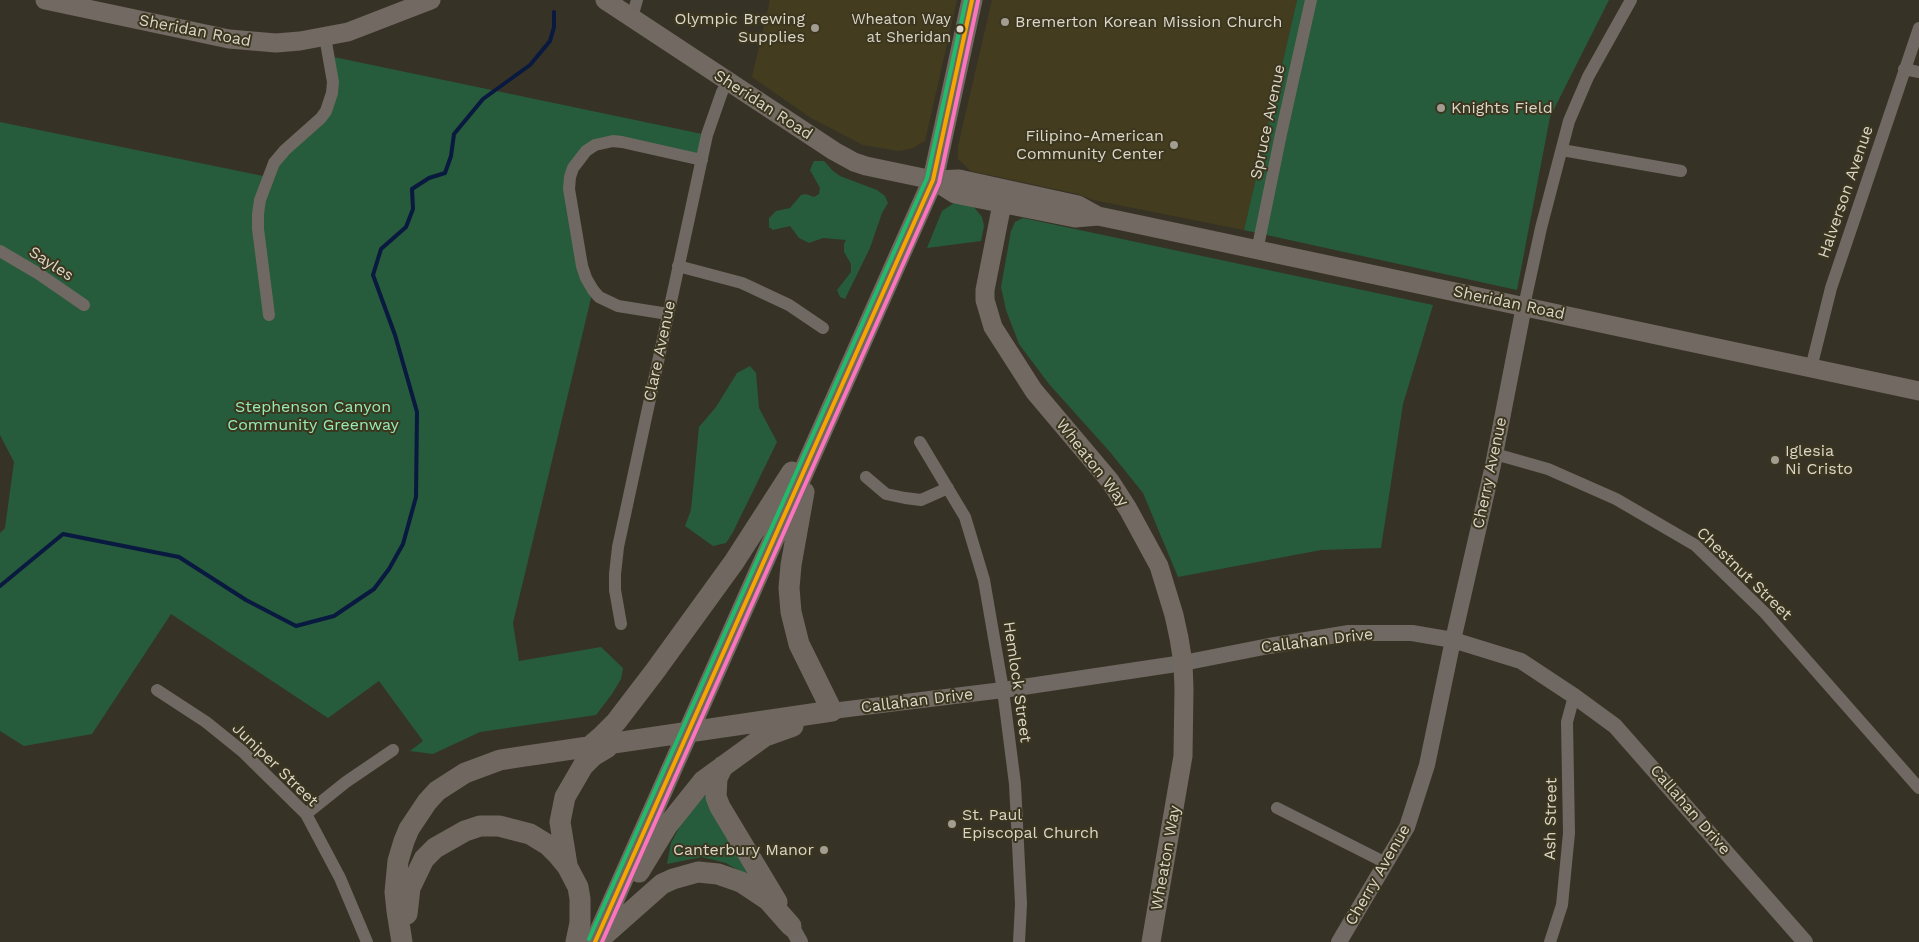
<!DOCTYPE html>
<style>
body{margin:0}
canvas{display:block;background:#363225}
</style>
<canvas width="1919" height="942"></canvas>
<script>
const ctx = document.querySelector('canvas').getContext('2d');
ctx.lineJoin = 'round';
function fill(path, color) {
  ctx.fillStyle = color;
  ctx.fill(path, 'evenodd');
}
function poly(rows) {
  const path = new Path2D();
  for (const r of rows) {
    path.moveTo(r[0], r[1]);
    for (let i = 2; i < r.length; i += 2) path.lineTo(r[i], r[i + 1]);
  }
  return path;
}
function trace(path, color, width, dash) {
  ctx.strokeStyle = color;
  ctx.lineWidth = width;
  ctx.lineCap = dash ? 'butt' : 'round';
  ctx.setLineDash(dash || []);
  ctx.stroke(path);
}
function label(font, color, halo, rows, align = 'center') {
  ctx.font = font + ' "Work Sans",sans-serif';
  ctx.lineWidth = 4;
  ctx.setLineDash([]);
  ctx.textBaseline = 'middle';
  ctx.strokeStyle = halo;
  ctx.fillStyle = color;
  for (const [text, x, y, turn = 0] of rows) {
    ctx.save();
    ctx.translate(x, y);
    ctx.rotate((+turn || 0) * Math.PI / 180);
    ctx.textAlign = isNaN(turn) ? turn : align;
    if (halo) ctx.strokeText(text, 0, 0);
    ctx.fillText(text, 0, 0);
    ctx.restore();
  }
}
fill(poly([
 [770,0,957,0,925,141,913,148,899,151,863,145,811,118,752,77],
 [992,0,1297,0,1244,230,1093,200,1078,194,971,171,958,159,958,146]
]), '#433c1f');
fill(poly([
 [1297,0,1609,0,1550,117,1517,290,1244,230],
 [329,56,707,135,702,160,622,142,595,145,570,177,593,290,513,623,519,661,601,647,623,668,621,679,612,694,596,715,480,732,433,754,410,751,423,741,379,681,328,718,171,614,92,734,24,746,0,731,0,533,5,528,14,462,0,435,0,122,268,177,326,111],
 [814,161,824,161,833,171,840,176,877,190,885,196,888,203,882,213,870,248,845,299,840,297,837,290,851,272,851,264,844,252,844,244,846,240,823,238,809,243,799,238,790,226,773,230,769,227,769,218,776,211,790,208,801,195,806,194,814,197,819,194,820,188,810,170],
 [961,202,973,206,982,217,984,226,981,241,927,248,942,211,954,203],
 [1023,218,1433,305,1403,404,1381,548,1321,550,1178,577,1143,493,1110,452,1049,384,1019,344,1006,310,1001,287,1011,231,1015,222],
 [750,366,756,373,759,408,777,442,733,532,726,543,713,546,685,526,691,510,699,427,716,407,737,373],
 [708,793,760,883,726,863,702,857,667,864,671,843,688,811]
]), '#265b3b');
trace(poly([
 [0,586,63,534,179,557,246,600,296,626,334,616,374,589,389,569,403,544,416,497,417,412,395,335,373,275,381,249,406,227,413,209,412,189,429,178,445,173,451,156,454,134,483,99,530,65,550,41,554,27,554,12]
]), '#09193f', 4);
trace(poly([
 [632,17,637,0],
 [1904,69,1919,72],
 [1562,150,1681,171],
 [0,251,39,274,84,305],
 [1257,251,1281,134,1311,0],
 [678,266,742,283,789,305,823,328],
 [1524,306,1541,228,1569,121,1588,77,1631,0],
 [668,314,618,306,599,297,593,290,586,278,582,266,569,189,570,177,573,168,586,151,595,145,613,141,622,142,702,160],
 [269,315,258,229,258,214,260,200,274,163,285,150,321,118,326,111,332,93,333,82,325,37],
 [1811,368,1831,288,1919,28],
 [920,442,965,517,984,580,1003,690,1015,784,1021,904,1019,942],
 [1495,454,1548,469,1616,499,1695,545,1765,613,1919,788],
 [866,477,886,494,905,498,921,500,948,488],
 [621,624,615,590,615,574,618,547,707,135,722,92,728,82],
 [157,690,206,722,242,751,306,814,340,878,367,942],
 [1277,808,1386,863],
 [306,814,346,782,393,750],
 [1550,942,1562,905,1569,833,1567,722,1574,696]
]), '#706862', 12);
trace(poly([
 [832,711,1003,690,1183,663,1269,646,1349,633,1412,633,1453,640,1521,661,1574,696,1615,726,1805,942],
 [791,926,800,942],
 [1339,942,1407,827,1427,765,1453,640,1493,465,1524,306]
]), '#706862', 16);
trace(poly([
 [45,0,229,39,276,43,300,41,348,32,431,0],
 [605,0,834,151,854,162,866,166,933,180,959,179,1078,205,1098,216,1141,225,1919,391],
 [933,180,955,194,1075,218,1098,216],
 [1002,204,985,290,985,300,993,327,1034,391,1110,481,1128,509,1159,566,1174,615,1179,638,1183,663,1184,689,1183,756,1151,942]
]), '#726963', 19);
trace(poly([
 [804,492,791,565,789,588,791,612,799,644,832,711],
 [588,748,602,736,616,722,655,671,734,562,792,472],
 [723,766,717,778,716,797,720,807,777,902],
 [567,865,560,822,565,797,583,766,593,756,608,747],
 [639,872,667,826,703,781,765,736,793,726],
 [407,914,410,888,424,859,435,848,465,831,480,826,499,826,530,834,548,845,558,855,567,866,578,887,580,899,580,923,576,942],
 [602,937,662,884,673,879,698,872,718,874,741,882,768,900,791,926],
 [402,942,397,911,395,892,398,861,404,841,409,829,427,802,437,791,465,773,500,760,519,757,832,711],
 [595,942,933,180,972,0]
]), '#706860', 21);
trace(poly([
 [595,942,933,180,972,0]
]), '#f7a600', 4);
trace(poly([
 [602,942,939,183,978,1]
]), '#fc73be', 4);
trace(poly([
 [589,939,927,178,966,0]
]), '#20bc6c', 4);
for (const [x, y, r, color] of [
 [1005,22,5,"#a19d90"],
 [815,28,5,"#a19d90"],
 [960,29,4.5,"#dad6c9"],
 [1441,108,5,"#a19d90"],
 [1174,145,5,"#a19d90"],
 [1775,460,5,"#a19d90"],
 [952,824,5,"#a19d90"],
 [824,850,5,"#a19d90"]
]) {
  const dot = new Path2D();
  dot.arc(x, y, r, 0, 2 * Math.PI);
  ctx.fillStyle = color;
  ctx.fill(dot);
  trace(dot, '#3c361f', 2);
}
label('15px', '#dad6c9', '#3c361f', [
 ["Wheaton Way",951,20],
 ["at Sheridan",951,38]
], 'right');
label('16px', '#dad6c9', '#3c361f', [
 ["Olympic Brewing",805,19,"right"],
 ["Supplies",805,37,"right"],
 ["Bremerton Korean Mission Church",1015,22],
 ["Knights Field",1451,108],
 ["Filipino-American",1164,136,"right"],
 ["Community Center",1164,154,"right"],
 ["Iglesia",1785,451],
 ["Ni Cristo",1785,469],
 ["St. Paul",962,815],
 ["Episcopal Church",962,833],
 ["Canterbury Manor",814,850,"right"]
], 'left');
label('16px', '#dad6c9', '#3c361f', [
 ["Sheridan Road",195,31,11],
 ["Sheridan Road",763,105,33],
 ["Spruce Avenue",1268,122,-78],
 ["Halverson Avenue",1846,192,-71],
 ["Sayles",51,264,33],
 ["Sheridan Road",1509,303,12],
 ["Clare Avenue",660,351,-78],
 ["Wheaton Way",1092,463,52],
 ["Cherry Avenue",1490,473,-78],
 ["Chestnut Street",1744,574,44],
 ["Callahan Drive",1317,641,-7],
 ["Hemlock Street",1017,682,82],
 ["Callahan Drive",917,701,-7],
 ["Juniper Street",275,765,44],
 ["Callahan Drive",1690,810,49],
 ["Ash Street",1551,819,-89],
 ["Wheaton Way",1166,858,-80],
 ["Cherry Avenue",1378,875,-60]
]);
label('16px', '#94ecb5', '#3c361f', [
 ["Stephenson Canyon",313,407],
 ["Community Greenway",313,425]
]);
</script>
